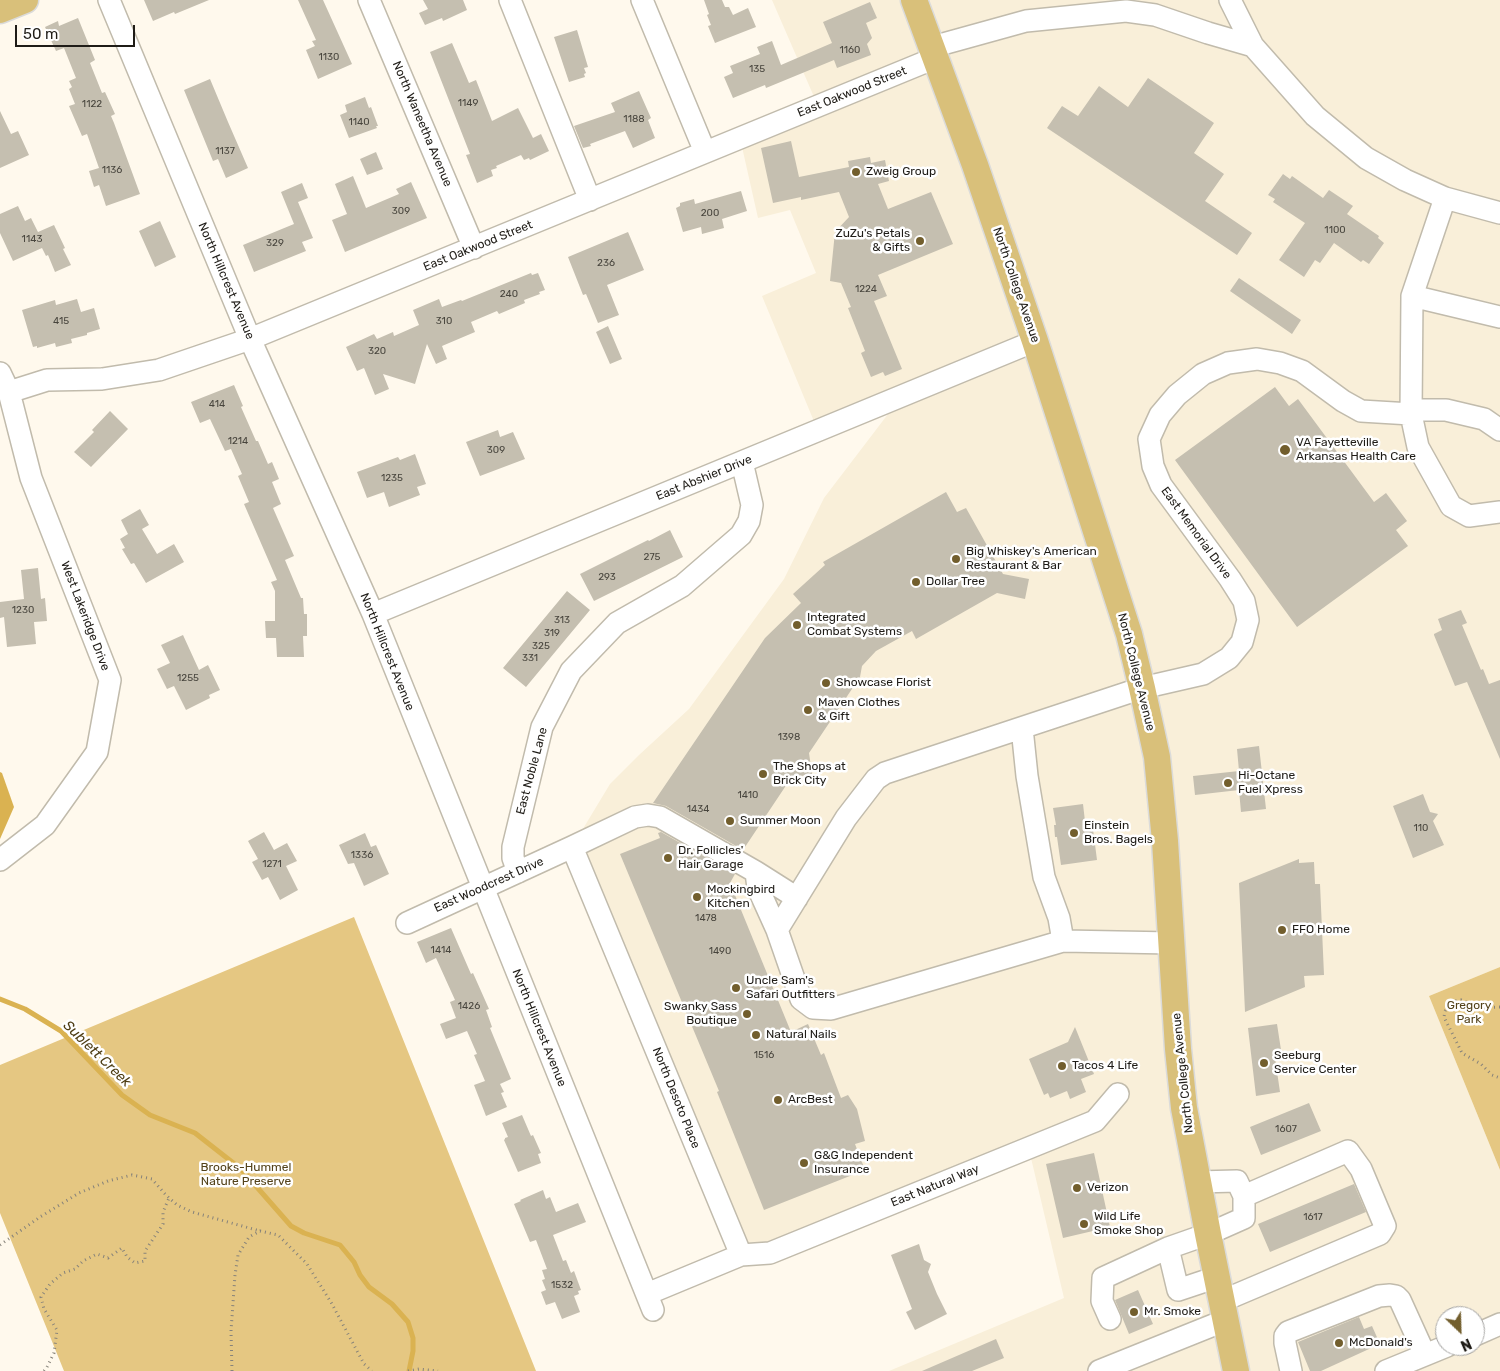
<!DOCTYPE html>
<style>
body{margin:0}
#map{position:relative;width:1500px;height:1371px;overflow:hidden;background:#fff9ed;font-family:Rubik,sans-serif}
canvas{display:block}
.north{position:absolute;left:1435px;top:1306px;width:50px;height:50px;box-sizing:border-box;background:#fff;border:1px solid #a5a4a2;border-radius:50%;rotate:156deg;font-size:14px;font-weight:700;line-height:20px;text-align:center;color:#1f1c17}
.north::after{content:'';display:block;margin:auto;width:18px;height:22px;background:#725e2d;clip-path:polygon(50% 0,100% 100%,50% 72%,0 100%)}
.scale{position:absolute;left:15px;top:25px;width:120px;height:22px;box-sizing:border-box;border:2px solid #1f1c17;border-top:0;padding-left:6px;font-size:15px;line-height:18px;white-space:nowrap;color:#1f1c17;-webkit-text-stroke:4px #fff;paint-order:stroke}
</style>
<div id="map">
<canvas width="1500" height="1371"></canvas>
<div class="north">N</div>
<div class="scale">50 m</div>
</div>
<script>
const ctx = document.querySelector('canvas').getContext('2d');
ctx.lineJoin = 'round';
function fill(path, color) {
  ctx.fillStyle = color;
  ctx.fill(path, 'evenodd');
}
function poly(rows) {
  const path = new Path2D();
  for (const r of rows) {
    path.moveTo(r[0], r[1]);
    for (let i = 2; i < r.length; i += 2) path.lineTo(r[i], r[i + 1]);
  }
  return path;
}
function trace(path, color, width, dash) {
  ctx.strokeStyle = color;
  ctx.lineWidth = width;
  ctx.lineCap = dash ? 'butt' : 'round';
  ctx.setLineDash(dash || []);
  ctx.stroke(path);
}
function label(font, color, halo, rows, align = 'center') {
  ctx.font = font + ' Rubik,sans-serif';
  ctx.lineWidth = 5;
  ctx.setLineDash([]);
  ctx.textBaseline = 'middle';
  ctx.strokeStyle = halo;
  ctx.fillStyle = color;
  for (const [text, x, y, turn = 0] of rows) {
    ctx.save();
    ctx.translate(x, y);
    ctx.rotate((+turn || 0) * Math.PI / 180);
    ctx.textAlign = isNaN(turn) ? turn : align;
    if (halo) ctx.strokeText(text, 0, 0);
    ctx.fillText(text, 0, 0);
    ctx.restore();
  }
}
fill(poly([
 [772,0,1500,0,1500,967,1429,996,1500,1170,1500,1371,889,1371,1064,1298,1031,1158,771,1265,741,1255,572,847,610,784,639,755,689,709,784,579,824,498,901,397,818,431,762,296,816,273,790,210,758,218,740,138,818,106],
 [1445,1316,1475,1316,1475,1346,1445,1346]
]), '#f9efd9');
fill(poly([
 [354,917,536,1371,64,1371,0,1213,0,1065],
 [1500,967,1500,1170,1429,996]
]), '#e5c782');
fill(poly([
 [0,772,2,773,14,807,0,839]
]), '#dab251');
trace(poly([
 [0,999,25,1009,61,1031,122,1095,150,1115,195,1133,241,1169,291,1226,304,1233,340,1245,354,1262,360,1275,369,1287,392,1304,408,1322,413,1338,413,1351,409,1371]
]), '#dab251', 5);
fill(poly([
 [144,0,209,0,175,14,174,12,153,21],
 [298,0,323,0,352,64,318,79,306,50,315,46,312,41,316,40],
 [423,0,463,0,467,10,443,21,442,18,425,25,419,13,428,9],
 [704,0,722,0,725,7,729,7,733,15,748,8,756,27,715,43,708,26,711,25,707,15,709,14],
 [870,2,877,18,866,23,872,38,867,44,871,55,837,68,834,60,766,88,765,85,733,98,724,77,733,73,730,66,760,54,757,47,772,41,781,65,832,43,823,22],
 [78,18,95,60,90,63,102,93,105,92,115,114,111,116,114,123,140,194,106,206,99,185,94,187,89,171,99,168,87,134,82,136,69,106,75,104,69,89,72,87,69,81,76,78,64,48,56,51,45,27,58,21,59,26],
 [577,30,588,67,584,68,586,73,584,74,585,77,569,82,554,37],
 [452,43,469,83,476,80,492,121,518,108,533,138,541,134,549,151,530,160,529,158,524,160,521,155,496,166,497,168,491,170,493,176,477,183,466,155,470,154,430,52],
 [1148,78,1214,123,1194,153,1224,174,1205,201,1252,233,1237,255,1047,128,1062,106,1078,116,1099,86,1128,107],
 [210,79,228,122,248,168,226,178,218,159,213,161,184,90],
 [639,91,651,118,648,120,655,138,633,148,625,131,590,144,591,146,583,148,574,126,615,112,611,103],
 [365,97,369,108,371,107,378,126,376,126,377,128,349,138,340,115,347,112,345,105],
 [0,111,11,134,18,131,29,155,0,168],
 [791,141,799,177,849,167,848,161,870,157,871,163,885,160,889,181,878,184,888,209,931,192,953,244,878,275,887,296,874,301,902,369,885,376,883,372,871,377,861,353,865,351,848,308,851,307,841,283,830,281,835,232,849,217,839,192,801,200,801,197,773,203,761,148],
 [376,152,383,169,367,175,360,159],
 [1283,174,1290,179,1292,176,1323,198,1329,190,1353,206,1347,214,1379,236,1378,238,1384,243,1369,264,1363,260,1361,262,1334,243,1320,263,1315,260,1304,277,1279,260,1305,223,1273,202,1275,199,1268,195],
 [353,176,366,208,399,194,396,189,411,182,427,218,345,252,332,220,347,214,335,184],
 [302,183,308,198,298,202,313,238,302,242,306,251,254,272,243,245,294,224,281,192],
 [741,191,747,211,722,219,724,228,702,234,701,227,683,232,676,208,680,206,680,203,694,199,695,204],
 [18,206,25,221,31,218,38,232,54,225,65,248,63,249,71,265,55,272,48,255,46,256,42,248,13,261,0,233,0,214],
 [160,221,176,257,155,267,139,231],
 [628,232,644,270,607,285,619,315,598,323,586,294,583,295,568,257],
 [531,273,532,275,538,273,545,290,539,292,540,294,524,300,525,303,499,314,497,311,471,322,475,332,442,346,447,359,436,364,427,344,415,384,383,374,389,389,375,395,364,368,357,371,346,347,374,334,377,339,393,332,394,336,419,325,413,310,439,299,442,307,461,300,462,301],
 [1239,278,1301,320,1292,334,1230,291],
 [77,299,81,312,94,308,100,329,87,333,87,335,71,339,72,343,56,347,55,343,37,348,37,346,33,347,22,310,55,300,56,305],
 [608,326,622,359,610,364,596,332],
 [234,385,243,406,241,407,256,441,258,441,268,464,272,462,279,479,272,482,281,504,273,508,294,556,285,560,301,598,303,598,304,614,307,614,307,636,303,636,304,657,277,657,276,638,266,638,265,621,275,621,275,591,271,582,277,580,244,504,249,502,238,476,242,474,231,449,225,451,210,419,200,423,191,402],
 [1275,387,1289,406,1298,399,1374,502,1386,493,1407,521,1396,530,1408,546,1297,627,1175,460],
 [110,411,128,429,91,467,74,452,94,432,92,430],
 [498,430,500,437,513,432,525,459,480,476,466,442],
 [415,454,426,484,417,487,420,495,389,507,384,492,367,498,357,472,398,457,400,460],
 [946,492,957,512,966,508,1003,574,1029,579,1025,599,997,593,916,639,912,631,876,651,862,666,860,677,809,753,812,774,791,778,743,850,666,806,653,803,765,638,801,603,793,594,825,565,823,562],
 [140,509,149,525,142,529,157,554,174,544,184,562,146,583,134,563,131,564,122,549,125,548,120,539,128,534,121,520],
 [670,530,683,557,594,601,580,574,648,540,649,541],
 [38,568,41,599,45,598,47,621,34,622,36,644,7,647,4,617,0,618,0,602,24,599,21,570],
 [567,591,590,610,526,687,503,668],
 [1461,610,1467,623,1462,625,1481,670,1483,669,1489,684,1500,680,1500,759,1467,682,1455,686,1434,635,1434,634,1442,630,1438,619],
 [183,635,199,670,208,665,220,690,209,695,210,698,186,710,174,686,167,689,157,669,170,663,161,645],
 [1259,746,1266,809,1241,812,1239,790,1195,795,1193,776,1239,771,1237,749],
 [1423,794,1430,812,1438,814,1433,821,1444,845,1413,858,1393,806],
 [1083,804,1086,830,1093,829,1097,860,1061,865,1057,837,1055,837,1054,825,1056,825,1053,808],
 [264,832,274,850,287,843,297,861,286,866,298,890,280,900,268,877,262,880,252,862,258,859,248,841],
 [661,832,735,874,730,883,791,1032,808,1024,821,1055,824,1053,841,1098,848,1095,857,1109,865,1141,855,1144,865,1170,764,1210,717,1092,719,1091,620,854,660,838,658,833],
 [365,833,371,847,376,845,389,874,364,886,354,863,348,864,339,845],
 [1299,859,1299,863,1314,862,1315,884,1320,884,1324,975,1304,976,1305,987,1245,1012,1239,883],
 [451,928,471,974,473,973,489,1009,486,1010,492,1027,490,1028,511,1079,500,1084,504,1092,501,1093,507,1107,486,1116,474,1085,485,1081,474,1055,477,1054,467,1031,446,1039,440,1024,456,1018,450,1002,455,1000,436,958,426,963,417,942],
 [1277,1024,1281,1050,1274,1051,1280,1092,1256,1096,1248,1028],
 [1075,1027,1094,1074,1081,1079,1086,1092,1070,1099,1067,1091,1050,1098,1048,1093,1044,1095,1029,1059,1068,1042],
 [1309,1103,1321,1131,1261,1155,1250,1127],
 [522,1115,531,1136,533,1135,541,1153,538,1154,541,1163,518,1172,504,1140,505,1139,505,1138,508,1137,502,1123],
 [1094,1153,1110,1227,1063,1238,1046,1164],
 [1354,1184,1366,1212,1270,1252,1258,1224],
 [543,1190,546,1199,550,1197,556,1212,578,1203,586,1222,553,1235,563,1261,566,1260,571,1273,574,1271,581,1290,578,1291,579,1294,574,1296,580,1312,562,1319,555,1302,546,1305,541,1292,546,1290,542,1280,545,1279,542,1270,547,1269,536,1240,530,1242,514,1204,521,1201,520,1200],
 [919,1244,924,1260,931,1264,928,1272,937,1294,947,1314,915,1330,906,1312,912,1309,891,1255],
 [1138,1290,1153,1324,1129,1334,1115,1300],
 [1359,1317,1364,1329,1372,1326,1380,1344,1321,1371,1310,1371,1298,1342],
 [996,1339,1004,1358,972,1371,922,1371]
]), '#c5bfb0');
const minor = poly([
 [109,0,250,339,373,614,653,1310],
 [369,0,474,248],
 [510,0,590,200],
 [642,0,705,152],
 [1230,0,1253,46,1315,116,1366,158,1405,180,1445,198,1500,213],
 [932,47,1026,21,1126,11,1155,15,1208,33,1253,46],
 [1445,198,1412,296,1411,414,1418,447,1451,506,1469,516,1500,512],
 [1412,296,1500,317],
 [0,373,9,392,31,478,110,680,97,752,45,825,0,860],
 [9,392,47,380,102,379,159,370,250,339,935,58],
 [1411,410,1446,410,1484,419,1500,430],
 [373,614,1035,341],
 [1022,728,1027,776,1044,877,1059,918,1063,941],
 [572,847,741,1255,647,1294],
 [518,872,513,858,513,847,542,727,571,671,617,623,682,586,741,535,749,521,752,505,742,462],
 [756,872,758,888,777,930,801,999,813,1008,831,1009,1063,941,1172,943],
 [407,923,572,847,635,817,648,815,660,817,756,872,797,898],
 [777,930,846,818,876,779,885,773,1142,688,1203,674,1229,658,1242,642,1248,620,1244,601,1230,579,1161,485,1153,466,1149,439,1160,415,1177,395,1203,374,1228,363,1257,359,1280,363,1302,371,1343,401,1361,411,1411,414],
 [1197,1182,1237,1181,1244,1196,1244,1218,1208,1234,1168,1248,1178,1290,1217,1277],
 [741,1255,770,1253,1095,1121,1118,1094],
 [1222,1301,1380,1234,1385,1226,1361,1169,1348,1151,1244,1196],
 [1110,1319,1102,1301,1103,1278,1168,1248],
 [1475,1335,1500,1324],
 [1099,1371,1226,1320],
 [1291,1371,1285,1343,1285,1336,1288,1332,1379,1296,1390,1295,1396,1296,1400,1300,1425,1355],
 [1386,1371,1447,1346]
]);
const major = poly([
 [914,0,975,165,1035,341,1129,634,1142,688,1157,757,1165,841,1178,1049,1184,1108,1208,1234,1236,1371],
 [0,10,25,0]
]);
trace(minor, '#c1bbac', 24);
trace(major, '#dbdbda', 29);
trace(poly([
 [1500,1007,1480,1008,1461,1000,1456,1001,1448,1006,1445,1011,1444,1017,1462,1053,1481,1064,1492,1075,1500,1078],
 [0,1245,40,1217,79,1193,108,1181,132,1175,152,1179,166,1195,177,1205,192,1212,260,1231],
 [44,1371,47,1367,54,1353,57,1330,44,1309,41,1297,50,1284,63,1273,75,1269,83,1261,97,1254,108,1258,122,1248,127,1257,135,1263,145,1261,145,1251,163,1224,163,1212,169,1198],
 [232,1371,231,1331,235,1275,238,1255,249,1237,260,1231,278,1235,307,1264,332,1304,364,1364,372,1371],
 [408,1371,419,1369,438,1371]
]), '#86827a', 3, [1, 4]);
trace(minor, '#fff', 21);
trace(major, '#d9c07a', 26);
for (const [x, y, r, color] of [
 [856,172,5,"#725e2d"],
 [920,241,5,"#725e2d"],
 [1285,450,6,"#725e2d"],
 [956,559,5,"#725e2d"],
 [916,582,5,"#725e2d"],
 [797,625,5,"#725e2d"],
 [826,683,5,"#725e2d"],
 [808,710,5,"#725e2d"],
 [763,774,5,"#725e2d"],
 [1228,783,5,"#725e2d"],
 [730,821,5,"#725e2d"],
 [1074,833,5,"#725e2d"],
 [668,858,5,"#725e2d"],
 [697,897,5,"#725e2d"],
 [1282,930,5,"#725e2d"],
 [736,988,5,"#725e2d"],
 [747,1014,5,"#725e2d"],
 [756,1035,5,"#725e2d"],
 [1264,1063,5,"#725e2d"],
 [1062,1066,5,"#725e2d"],
 [778,1100,5,"#725e2d"],
 [804,1163,5,"#725e2d"],
 [1077,1188,5,"#725e2d"],
 [1084,1224,5,"#725e2d"],
 [1134,1312,5,"#725e2d"],
 [1339,1343,5,"#725e2d"]
]) {
  const dot = new Path2D();
  dot.arc(x, y, r, 0, 2 * Math.PI);
  ctx.fillStyle = color;
  ctx.fill(dot);
  trace(dot, '#fff', 2);
}
label('10px', '#48453d', null, [
 ["1160",850,50],
 ["1130",329,57],
 ["135",757,69],
 ["1149",468,103],
 ["1122",92,104],
 ["1188",634,119],
 ["1140",359,122],
 ["1137",225,151],
 ["1136",112,170],
 ["309",401,211],
 ["200",710,213],
 ["1100",1335,230],
 ["1143",32,239],
 ["329",275,243],
 ["236",606,263],
 ["1224",866,289],
 ["240",509,294],
 ["415",61,321],
 ["310",444,321],
 ["320",377,351],
 ["414",217,404],
 ["1214",238,441],
 ["309",496,450],
 ["1235",392,478],
 ["275",652,557],
 ["293",607,577],
 ["1230",23,610],
 ["313",562,620],
 ["319",552,633],
 ["325",541,646],
 ["331",530,658],
 ["1255",188,678],
 ["1398",789,737],
 ["1410",748,795],
 ["1434",698,809],
 ["110",1421,828],
 ["1336",362,855],
 ["1271",272,864],
 ["1478",706,918],
 ["1414",441,950],
 ["1490",720,951],
 ["1426",469,1006],
 ["1516",764,1055],
 ["1607",1286,1129],
 ["1617",1313,1217],
 ["1532",562,1285]
]);
label('12px', '#1f1c17', '#fff', [
 ["East Oakwood Street",852,92,-22],
 ["North Waneetha Avenue",422,124,67],
 ["East Oakwood Street",478,246,-22],
 ["North Hillcrest Avenue",226,281,67],
 ["North College Avenue",1016,285,71],
 ["East Abshier Drive",704,478,-22],
 ["East Memorial Drive",1196,533,54],
 ["West Lakeridge Drive",85,616,69],
 ["North Hillcrest Avenue",387,652,68],
 ["North College Avenue",1136,672,76],
 ["East Noble Lane",532,771,-75],
 ["East Woodcrest Drive",489,885,-24],
 ["North Hillcrest Avenue",539,1028,68],
 ["North College Avenue",1183,1073,-96],
 ["North Desoto Place",676,1098,68],
 ["East Natural Way",935,1186,-22]
]);
label('12px', '#1f1c17', '#fff', [
 ["Zweig Group",866,172],
 ["ZuZu's Petals",910,234,"right"],
 ["& Gifts",910,248,"right"],
 ["VA Fayetteville",1296,443],
 ["Arkansas Health Care",1296,457],
 ["Big Whiskey's American",966,552],
 ["Restaurant & Bar",966,566],
 ["Dollar Tree",926,582],
 ["Integrated",807,618],
 ["Combat Systems",807,632],
 ["Showcase Florist",836,683],
 ["Maven Clothes",818,703],
 ["& Gift",818,717],
 ["The Shops at",773,767],
 ["Brick City",773,781],
 ["Hi-Octane",1238,776],
 ["Fuel Xpress",1238,790],
 ["Summer Moon",740,821],
 ["Einstein",1084,826],
 ["Bros. Bagels",1084,840],
 ["Dr. Follicles'",678,851],
 ["Hair Garage",678,865],
 ["Mockingbird",707,890],
 ["Kitchen",707,904],
 ["FFO Home",1292,930],
 ["Uncle Sam's",746,981],
 ["Safari Outfitters",746,995],
 ["Swanky Sass",737,1007,"right"],
 ["Boutique",737,1021,"right"],
 ["Natural Nails",766,1035],
 ["Seeburg",1274,1056],
 ["Service Center",1274,1070],
 ["Tacos 4 Life",1072,1066],
 ["ArcBest",788,1100],
 ["G&G Independent",814,1156],
 ["Insurance",814,1170],
 ["Verizon",1087,1188],
 ["Wild Life",1094,1217],
 ["Smoke Shop",1094,1231],
 ["Mr. Smoke",1144,1312],
 ["McDonald's",1349,1343]
], 'left');
label('12px', '#53421a', '#fff', [
 ["Gregory",1469,1006],
 ["Park",1469,1020],
 ["Brooks-Hummel",246,1168],
 ["Nature Preserve",246,1182]
]);
label('italic 14px', '#4e3d14', '#fff', [
 ["Sublett Creek",97,1054,44]
]);
</script>
